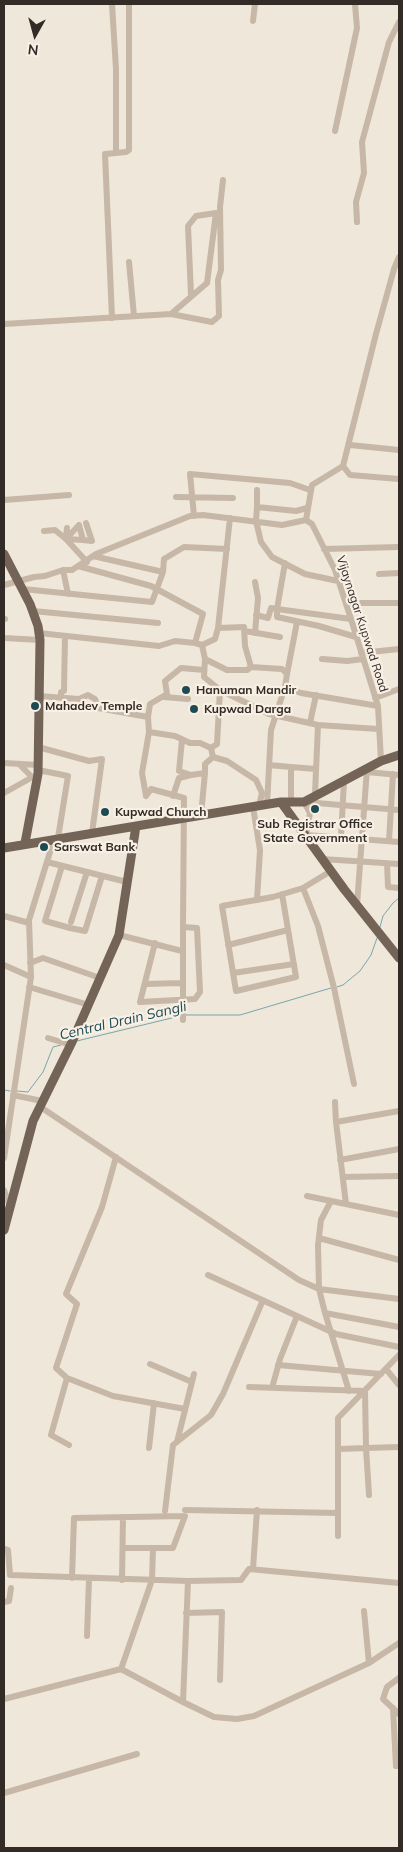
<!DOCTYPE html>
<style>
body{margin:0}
#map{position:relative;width:403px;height:1852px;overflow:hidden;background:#efe7d9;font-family:Mulish,sans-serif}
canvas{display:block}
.frame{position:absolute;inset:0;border:5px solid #332b26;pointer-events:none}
.north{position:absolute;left:10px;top:10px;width:50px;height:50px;-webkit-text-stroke:4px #f8f0e5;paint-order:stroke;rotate:187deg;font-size:14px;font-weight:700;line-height:20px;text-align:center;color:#332b26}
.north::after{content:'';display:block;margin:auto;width:18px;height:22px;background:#332b26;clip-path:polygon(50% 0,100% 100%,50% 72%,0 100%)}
</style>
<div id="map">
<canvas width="403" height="1852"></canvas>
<div class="frame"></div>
<div class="north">N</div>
</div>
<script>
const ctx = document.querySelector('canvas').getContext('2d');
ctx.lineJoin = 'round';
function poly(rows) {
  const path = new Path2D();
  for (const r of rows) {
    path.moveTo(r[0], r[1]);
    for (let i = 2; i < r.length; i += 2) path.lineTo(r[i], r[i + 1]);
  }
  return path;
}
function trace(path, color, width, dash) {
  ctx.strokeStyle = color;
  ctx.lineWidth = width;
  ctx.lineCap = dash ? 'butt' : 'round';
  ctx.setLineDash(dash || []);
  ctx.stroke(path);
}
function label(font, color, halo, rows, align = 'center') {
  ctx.font = font + ' Mulish,sans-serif';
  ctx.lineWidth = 4.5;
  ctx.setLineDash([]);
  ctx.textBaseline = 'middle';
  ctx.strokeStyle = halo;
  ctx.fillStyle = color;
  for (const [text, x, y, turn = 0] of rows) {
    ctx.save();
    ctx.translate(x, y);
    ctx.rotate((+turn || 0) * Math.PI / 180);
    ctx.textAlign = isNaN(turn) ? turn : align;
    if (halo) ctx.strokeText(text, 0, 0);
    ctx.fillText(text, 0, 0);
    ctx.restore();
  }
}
trace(poly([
 [380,927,383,916,393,903,399,898],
 [337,987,343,985,360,971,371,955,377,938],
 [186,1015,240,1015,331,988],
 [77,1041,180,1016],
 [4,1090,10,1091],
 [17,1091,28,1092,43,1072,53,1047,61,1045]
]), '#79a5ab', 1);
trace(poly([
 [112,4,116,69,116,152],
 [253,21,255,4],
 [335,131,357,28,355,4],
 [357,222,356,202,364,173,362,142,389,42,399,22],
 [129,262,134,316],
 [171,314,207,283,216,213,196,216,188,226,191,295],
 [112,318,105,154,126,152,129,150,129,4],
 [4,324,171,314,212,322,219,316,218,280,221,270,220,207,223,180],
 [350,445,399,450],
 [343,466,350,475,399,479],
 [257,490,257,507],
 [176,497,233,498],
 [4,500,69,495],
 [307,508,296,511,257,507,256,521,261,542,272,557,305,574,338,581],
 [194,516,190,474,290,483,310,490],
 [86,523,92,541,83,540,79,525,66,539,87,562],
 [44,531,55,530,66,539,67,528],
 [66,539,83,540],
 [324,549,399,547],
 [93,556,163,572,164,559,184,547,227,549],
 [285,563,277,609,351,619],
 [78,566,151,586,203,614,195,643],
 [63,570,68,594],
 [379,574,399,573],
 [255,582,258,598,255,633],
 [4,585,34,577,45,576,63,570,72,570,96,554,190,516,203,515,282,525,306,520],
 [23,589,152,602,163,572],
 [346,603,399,603],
 [33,611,158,623],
 [256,615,268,618,271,608,277,609,277,617,319,626,356,637],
 [4,619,5,619],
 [218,628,230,518],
 [245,631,280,637],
 [39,633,159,646,175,641,195,643,202,645,205,659,227,670,247,670,251,667,282,669,287,674,285,687,301,693,378,706],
 [4,638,40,640],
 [202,645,215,639,218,628,244,627,245,646,251,667],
 [361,653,399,649],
 [205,659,204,677,220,690],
 [322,659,347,661,363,659],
 [287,674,297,622],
 [39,696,79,699,88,695,95,699,98,708,148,717,150,704,167,694,165,681,181,668,204,670],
 [164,697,188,699],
 [61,698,61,692,64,691,65,636],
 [375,698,399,689],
 [148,717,149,732],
 [310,723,316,695],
 [38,747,89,761,102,759,92,833],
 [211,748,217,744,220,690,269,714,318,725,378,729],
 [213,757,227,761,256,780,262,793,259,806],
 [381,761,378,706,351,619,335,570,312,524,306,520,312,485,343,466,376,334,394,269,399,257],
 [4,763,38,765],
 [19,764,32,777],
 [269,765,291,767],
 [38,770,68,776,58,838],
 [367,772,399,775],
 [205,773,205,764,213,757],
 [191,775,205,773,201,815],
 [4,793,38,774],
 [315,794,318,725],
 [146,796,151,789,184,798,183,927,197,928,200,992,195,999,140,1002,155,943],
 [146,796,142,773,149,732,175,736,190,743,200,743,211,748,213,757],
 [173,796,179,778,191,775,179,771,182,740],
 [291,802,291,767,316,769],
 [304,802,310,813,306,835,399,842],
 [305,802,399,810],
 [267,805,271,730,285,687],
 [253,807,260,850,257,900],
 [341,837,344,781],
 [389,841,393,774],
 [322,859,399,864],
 [47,862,127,882],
 [387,863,388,887,399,888],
 [62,866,45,921,70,928,85,931,102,876],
 [303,888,318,926,334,988,354,1084],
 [282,894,296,977,236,991,222,906,273,897,303,888,331,871],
 [357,905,367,769],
 [4,916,29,923],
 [71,922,87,872],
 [119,935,182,951],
 [228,945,288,930],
 [30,963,43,958,100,978],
 [4,965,31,977],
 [233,973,294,964],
 [145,984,182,983],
 [29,987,89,1005],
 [183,1020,183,927],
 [48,1038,71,1045],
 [13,1095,42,1101],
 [335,1102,336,1122],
 [39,1106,299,1280,319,1289,325,1313,399,1327],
 [116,1157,102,1207,66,1294,77,1304,56,1368,67,1378,113,1396,185,1409],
 [4,1158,31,977,29,920,54,839],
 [340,1160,399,1149],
 [343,1177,399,1176],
 [4,1190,10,1207,4,1210],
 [307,1196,399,1215],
 [331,1201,321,1220,318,1245,319,1289,399,1299],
 [346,1204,336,1122,399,1111],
 [319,1238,399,1260],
 [208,1275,336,1334,399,1347],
 [325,1313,349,1391],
 [150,1364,192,1382],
 [278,1365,381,1374],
 [386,1369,399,1385],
 [67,1378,51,1435,69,1445],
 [249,1387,365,1391],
 [272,1388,280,1359,297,1316],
 [365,1391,366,1448,399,1447],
 [177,1442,194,1374],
 [149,1448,154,1403],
 [338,1449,366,1448,369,1495],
 [185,1510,338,1513],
 [165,1511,173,1445,211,1415,223,1394,263,1300],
 [338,1536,338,1418,399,1355],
 [4,1549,8,1550,10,1575,188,1581],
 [253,1569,257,1510],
 [72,1578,74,1518,185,1516,173,1548,123,1548],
 [122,1580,123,1517],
 [4,1602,9,1601,11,1588],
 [364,1611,369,1663],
 [186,1613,222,1612,220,1680],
 [87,1636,89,1579],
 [121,1669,152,1580,153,1548],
 [399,1678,387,1687,383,1699,399,1714],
 [4,1699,121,1669,183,1702,188,1581,241,1580,249,1569,399,1583],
 [183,1702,214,1717,237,1719,254,1716,369,1663,399,1643],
 [393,1708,396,1766,399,1766],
 [4,1793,137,1754]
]), '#c7b7a6', 6);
trace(poly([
 [4,554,30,604,38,626,40,640,38,774,25,843],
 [281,802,344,889,399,958],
 [4,848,281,802,304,802,381,761,399,755],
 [4,1230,33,1121,72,1042,119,935,136,826]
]), '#746458', 9);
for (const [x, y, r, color] of [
 [186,690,5,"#1e4a52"],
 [35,706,5,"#1e4a52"],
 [194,709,5,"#1e4a52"],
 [315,809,5,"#1e4a52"],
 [105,812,5,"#1e4a52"],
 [44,847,5,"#1e4a52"]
]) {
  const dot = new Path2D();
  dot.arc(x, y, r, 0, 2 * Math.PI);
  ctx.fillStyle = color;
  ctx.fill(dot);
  trace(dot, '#f8f0e5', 2);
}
label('12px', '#332b26', '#f8f0e5', [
 ["Vijaynagar Kupwad Road",362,624,72]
]);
label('bold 12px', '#332b26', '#f8f0e5', [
 ["Hanuman Mandir",196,690],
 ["Mahadev Temple",45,706],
 ["Kupwad Darga",204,709],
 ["Kupwad Church",115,812],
 ["Sub Registrar Office",315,824,"center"],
 ["State Government",315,838,"center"],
 ["Sarswat Bank",54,847]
], 'left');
label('italic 14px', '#1e4a52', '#f8f0e5', [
 ["Central Drain Sangli",123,1021,-13]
]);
</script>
